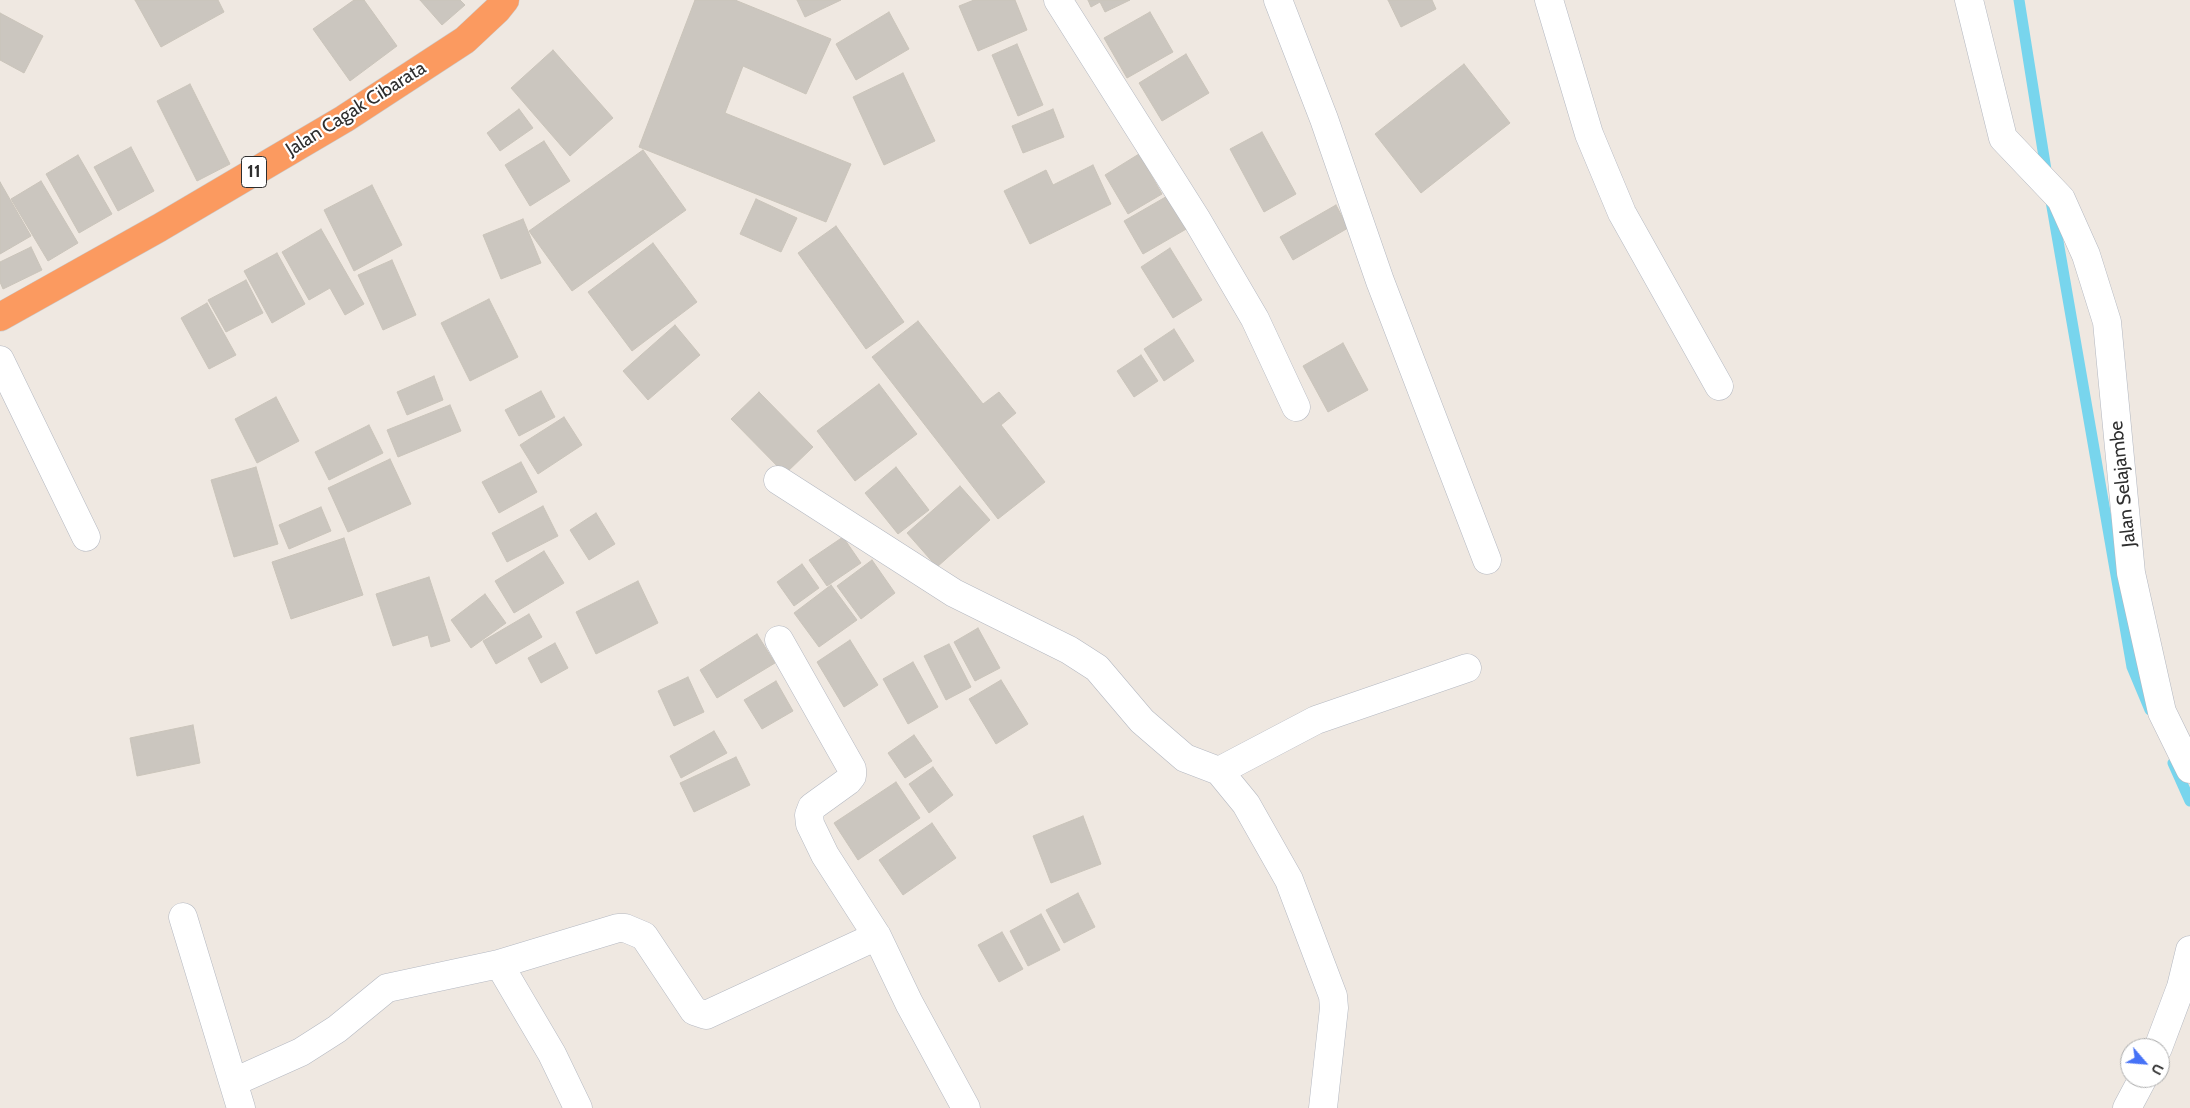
<!DOCTYPE html>
<style>
body{margin:0}
#map{position:relative;width:2190px;height:1108px;overflow:hidden;background:#efe8e1;font-family:Cabin,sans-serif}
canvas{display:block}
.north{position:absolute;left:2120px;top:1038px;width:50px;height:50px;box-sizing:border-box;background:#fff;border:1px solid #ababab;border-radius:50%;rotate:117deg;font-size:14px;font-weight:700;line-height:20px;text-align:center;color:#2e2e2e}
.north::after{content:'';display:block;margin:auto;width:18px;height:22px;background:#4672f6;clip-path:polygon(50% 0,100% 100%,50% 72%,0 100%)}
</style>
<div id="map">
<canvas width="2190" height="1108"></canvas>
<div class="north">U</div>
</div>
<script>
const ctx = document.querySelector('canvas').getContext('2d');
ctx.lineJoin = 'round';
function poly(rows) {
  const path = new Path2D();
  for (const r of rows) {
    path.moveTo(r[0], r[1]);
    for (let i = 2; i < r.length; i += 2) path.lineTo(r[i], r[i + 1]);
  }
  return path;
}
function trace(path, color, width, dash) {
  ctx.strokeStyle = color;
  ctx.lineWidth = width;
  ctx.lineCap = dash ? 'butt' : 'round';
  ctx.setLineDash(dash || []);
  ctx.stroke(path);
}
function fill(path, color) {
  ctx.fillStyle = color;
  ctx.fill(path, 'evenodd');
}
function label(font, color, halo, rows, align = 'center') {
  ctx.font = font + ' Cabin,sans-serif';
  ctx.lineWidth = 4.5;
  ctx.setLineDash([]);
  ctx.textBaseline = 'middle';
  ctx.strokeStyle = halo;
  ctx.fillStyle = color;
  for (const [text, x, y, turn = 0] of rows) {
    ctx.save();
    ctx.translate(x, y);
    ctx.rotate((+turn || 0) * Math.PI / 180);
    ctx.textAlign = isNaN(turn) ? turn : align;
    if (halo) ctx.strokeText(text, 0, 0);
    ctx.fillText(text, 0, 0);
    ctx.restore();
  }
}
trace(poly([
 [2019,0,2047,176],
 [2051,201,2132,667,2150,710],
 [2173,763,2190,801]
]), '#78d5ed', 11);
const building = poly([
 [135,0,218,0,224,12,161,47,135,0],
 [354,0,364,0,397,46,350,81,313,29,354,0],
 [420,0,460,0,465,5,442,25,420,0],
 [695,0,735,0,831,39,806,94,743,66,725,113,851,164,826,222,639,147,695,0],
 [797,0,841,0,805,17,797,0],
 [974,0,1015,0,1027,30,978,51,959,6,974,0],
 [1088,0,1130,0,1105,12,1100,2,1091,7,1088,0],
 [1388,0,1432,0,1436,9,1401,27,1388,0],
 [889,12,909,49,856,80,836,44,889,12],
 [1150,12,1173,52,1127,78,1104,38,1150,12],
 [0,13,43,36,24,73,0,60,0,13],
 [1017,44,1043,105,1018,116,992,55,1017,44],
 [553,50,613,118,570,156,511,88,553,50],
 [1186,54,1209,93,1162,121,1139,83,1186,54],
 [1464,64,1510,123,1421,193,1375,134,1464,64],
 [903,73,935,141,884,165,853,97,903,73],
 [190,84,230,164,197,181,157,101,190,84],
 [519,109,533,128,500,151,487,133,519,109],
 [1053,109,1064,137,1023,153,1012,126,1053,109],
 [1262,132,1296,194,1264,212,1230,149,1262,132],
 [544,141,570,181,530,206,505,165,544,141],
 [131,147,154,191,118,211,94,167,131,147],
 [643,150,686,210,572,291,529,231,643,150],
 [1139,154,1162,194,1128,214,1105,175,1139,154],
 [78,155,112,214,79,233,46,174,78,155],
 [1093,165,1111,204,1030,244,1004,191,1046,170,1053,185,1093,165],
 [41,181,78,243,48,261,11,199,41,181],
 [0,182,31,236,0,254,0,182],
 [372,185,402,245,354,271,324,210,372,185],
 [1176,191,1195,224,1143,254,1124,221,1176,191],
 [756,199,797,218,781,252,740,234,756,199],
 [1336,205,1348,228,1293,260,1280,237,1336,205],
 [523,219,541,263,501,279,483,235,523,219],
 [836,226,904,322,866,349,798,253,836,226],
 [321,229,364,304,345,315,330,288,309,300,282,252,321,229],
 [653,243,697,302,632,351,588,292,653,243],
 [31,247,42,270,3,289,0,282,0,262,31,247],
 [1170,248,1202,300,1173,318,1141,267,1170,248],
 [277,253,305,304,272,323,244,271,277,253],
 [392,260,416,315,383,330,358,275,392,260],
 [246,280,263,313,226,332,208,300,246,280],
 [489,299,518,357,470,381,441,323,489,299],
 [207,303,236,355,209,369,181,318,207,303],
 [918,321,983,404,999,392,1016,413,1001,425,1045,482,998,519,872,357,918,321],
 [675,325,700,355,648,400,623,371,675,325],
 [1174,329,1194,361,1164,381,1144,349,1174,329],
 [1343,343,1368,390,1328,412,1303,366,1343,343],
 [1141,355,1158,381,1134,397,1117,371,1141,355],
 [434,376,443,400,407,415,397,392,434,376],
 [879,384,917,434,855,481,817,431,879,384],
 [541,391,555,417,519,436,505,410,541,391],
 [759,392,813,447,785,474,731,419,759,392],
 [276,397,299,441,257,463,235,419,276,397],
 [450,405,461,431,398,457,387,430,450,405],
 [564,417,582,445,538,474,520,445,564,417],
 [369,425,383,453,329,480,315,452,369,425],
 [390,459,411,504,348,532,328,488,390,459],
 [521,462,537,492,499,513,482,482,521,462],
 [256,467,278,544,234,557,211,480,256,467],
 [896,467,929,510,898,534,865,493,896,467],
 [960,486,990,520,937,567,907,533,960,486],
 [543,506,558,536,507,562,492,533,543,506],
 [321,507,331,531,289,549,279,525,321,507],
 [596,513,615,544,589,560,570,530,596,513],
 [843,537,861,563,827,586,809,560,843,537],
 [344,538,363,595,291,619,272,562,344,538],
 [544,551,564,583,514,613,495,581,544,551],
 [872,560,895,593,861,619,837,586,872,560],
 [802,564,819,588,794,606,777,582,802,564],
 [429,577,450,641,431,647,428,635,393,646,376,594,429,577],
 [638,581,658,623,596,654,576,612,638,581],
 [831,585,857,620,819,647,794,613,831,585],
 [485,594,506,623,471,648,451,620,485,594],
 [529,614,542,637,496,664,483,641,529,614],
 [978,628,1000,668,975,681,954,642,978,628],
 [757,634,775,663,717,698,700,670,757,634],
 [850,640,878,685,844,707,817,662,850,640],
 [555,643,568,668,541,683,528,658,555,643],
 [949,644,971,687,946,700,924,656,949,644],
 [913,662,938,707,908,724,883,679,913,662],
 [688,677,704,712,674,726,658,691,688,677],
 [1001,680,1028,724,996,744,969,699,1001,680],
 [776,681,793,711,762,729,744,700,776,681],
 [193,725,200,763,137,776,130,738,193,725],
 [714,731,727,753,681,778,670,756,714,731],
 [914,735,932,761,905,778,888,753,914,735],
 [736,757,750,785,694,812,680,783,736,757],
 [933,767,953,795,929,813,909,784,933,767],
 [896,782,920,818,858,860,834,823,896,782],
 [1083,816,1101,864,1051,883,1033,836,1083,816],
 [932,823,956,858,903,895,879,860,932,823],
 [1078,893,1095,927,1064,943,1046,910,1078,893],
 [1041,914,1060,950,1028,966,1010,931,1041,914],
 [1002,932,1023,969,999,982,978,945,1002,932]
]);
fill(building, '#cbc6bf');
trace(building, '#cac4ba', 1);
const minor = poly([
 [1058,0,1197,220,1255,319,1296,407],
 [1278,0,1324,119,1380,281,1487,560],
 [1549,0,1589,134,1622,213,1719,386],
 [1969,0,2003,138,2061,199,2086,255,2107,322,2131,573,2162,712,2190,769],
 [0,360,86,537],
 [778,480,954,593,1069,650,1097,668,1142,721,1185,758,1219,771,1246,804,1289,880,1333,996,1334,1008,1323,1108],
 [779,640,852,769,852,776,848,781,812,807,809,815,810,824,825,855,877,936,909,1003,966,1108],
 [1219,771,1316,720,1467,668],
 [183,917,241,1108],
 [499,964,552,1054,578,1108],
 [2158,1048,2181,987,2190,950],
 [234,1082,301,1052,337,1029,387,988,499,964,618,928,625,928,644,936,694,1011,706,1015,877,936],
 [2127,1108,2143,1078]
]);
const highway = poly([
 [0,317,159,228,344,119,465,40,497,10,505,0]
]);
trace(minor, '#b4b8c1', 29);
trace(highway, '#c9c9c9', 29);
trace(minor, '#fff', 28);
trace(highway, '#fb9a60', 28);
for (const [x, y, w] of [
 [254,172,25]
]) {
  const box = new Path2D();
  box.roundRect(x - w / 2, y - 15.5, w, 31, 4);
  ctx.fillStyle = '#fff';
  ctx.fill(box);
  trace(box, '#2e2e2e', 1);
}
label('bold 18px', '#2e2e2e', null, [
 ["11",254,172]
]);
label('19px', '#2e2e2e', '#fff', [
 ["Jalan Cagak Cibarata",356,109,-32],
 ["Jalan Selajambe",2123,484,-96]
]);
</script>
